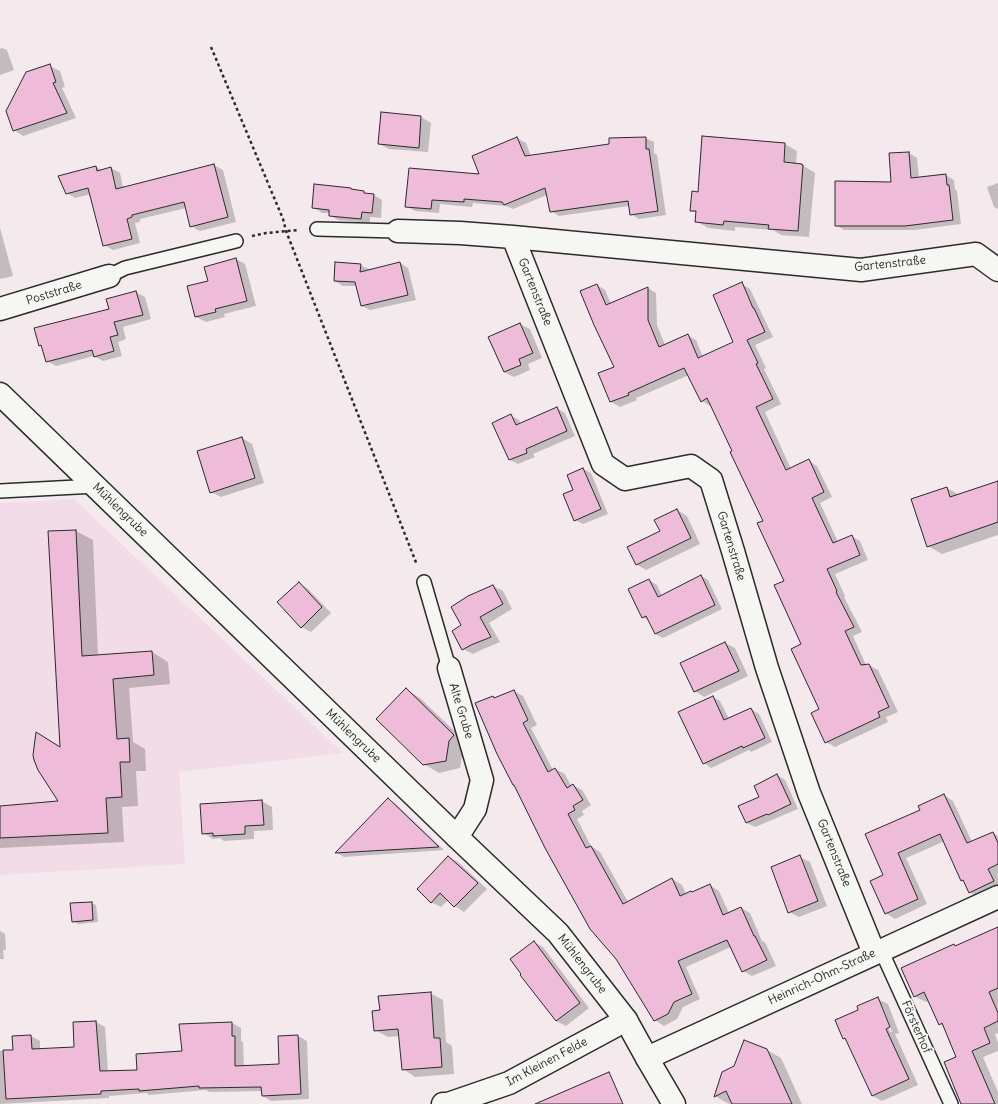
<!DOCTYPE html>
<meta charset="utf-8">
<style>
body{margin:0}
canvas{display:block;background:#f4eaed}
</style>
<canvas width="998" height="1104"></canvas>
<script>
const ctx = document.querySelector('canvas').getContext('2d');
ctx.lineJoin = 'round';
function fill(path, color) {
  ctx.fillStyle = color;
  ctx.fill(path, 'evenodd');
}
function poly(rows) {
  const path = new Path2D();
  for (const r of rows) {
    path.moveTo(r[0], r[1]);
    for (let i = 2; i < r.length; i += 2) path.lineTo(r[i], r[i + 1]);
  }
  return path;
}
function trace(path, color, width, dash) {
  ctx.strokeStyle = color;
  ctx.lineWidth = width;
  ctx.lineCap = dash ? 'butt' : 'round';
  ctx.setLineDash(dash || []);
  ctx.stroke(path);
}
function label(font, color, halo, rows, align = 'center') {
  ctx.font = font + ' Delius,sans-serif';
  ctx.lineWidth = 4;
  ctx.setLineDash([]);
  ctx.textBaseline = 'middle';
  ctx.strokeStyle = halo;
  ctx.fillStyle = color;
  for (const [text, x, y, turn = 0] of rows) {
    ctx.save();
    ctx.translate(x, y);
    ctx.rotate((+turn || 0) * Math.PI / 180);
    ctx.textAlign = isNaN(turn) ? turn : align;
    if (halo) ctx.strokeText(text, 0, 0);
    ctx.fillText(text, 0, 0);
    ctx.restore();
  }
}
fill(poly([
 [74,499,343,753,179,772,185,864,0,875,0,503]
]), '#f2dce7');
fill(poly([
 [2,48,7,50,14,70,0,75,0,49],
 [50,66,60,71,65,87,62,88,76,118,23,136,14,130],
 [382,114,421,117,431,123,428,152,389,149,379,144],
 [703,137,785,144,797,151,796,164,802,165,815,173,809,237,781,235,773,230,735,227,735,231,708,228,696,221,697,213,691,210,699,193],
 [517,138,526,143,531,156,611,145,645,138,654,142,654,153,657,155,666,215,639,219,631,214,629,206,559,216,551,211,547,195,513,209,506,206,473,203,472,207,440,204,439,213,415,211,406,206,481,176],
 [909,153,917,158,919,178,945,175,954,180,955,189,957,191,961,224,914,230,844,230,836,225,892,183],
 [214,165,223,170,236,222,200,231,191,226,186,208,140,219,140,222,135,223,140,243,113,250,104,245,91,194,75,198,67,193,96,167,103,171,111,168,120,173,123,188],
 [998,183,998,209,994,207,987,187],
 [363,192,369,195,374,195,382,200,381,218,370,217,370,223,338,220,330,215,330,213,322,213,313,207],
 [0,228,13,276,0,279],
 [236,259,245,264,256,306,224,314,225,317,206,322,196,317,189,287,210,282],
 [400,263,408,268,416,300,370,310,362,306,357,286,343,286,335,281,360,265,369,269,369,271],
 [742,284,750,289,773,337,755,345,766,368,764,369,781,404,765,412,791,469,809,461,817,466,832,497,820,503,838,542,852,536,860,541,868,560,835,574,845,596,844,597,862,632,853,636,866,665,869,665,878,670,898,712,886,717,888,722,835,747,826,742,821,709,785,581,764,521,733,451,711,405,710,406,702,401,689,375,636,398,637,400,620,407,611,402,599,374,615,367,597,285,605,290,611,304,648,288,656,293,657,325,665,345,687,335,696,340,703,357,734,343],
 [136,292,145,297,151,319,123,327,126,339,118,342,122,356,103,361,94,356,56,366,47,361,43,347,40,345,110,310],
 [520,324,530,329,542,358,528,364,530,370,514,377,504,372],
 [557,408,565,413,575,436,533,454,535,457,518,464,510,460,493,423,511,416,519,420,521,424],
 [242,438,252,444,264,483,221,497,211,492],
 [583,469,591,473,608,514,583,524,575,520,574,491],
 [998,482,998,535,942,554,928,546,947,488,959,495],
 [677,510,687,516,700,544,646,570,637,565],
 [76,531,93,540,98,656,152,652,168,662,170,684,129,688,133,742,145,749,146,771,136,771,138,806,122,807,124,842,0,848,0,807,60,802,61,748,49,532],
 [701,576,708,580,722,609,663,638,655,634,650,621,643,617,649,580,657,585,662,596],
 [299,583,308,589,331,613,311,632,301,627],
 [493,586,503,591,512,609,489,623,500,642,481,650,473,654,463,649,463,626],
 [725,643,735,648,748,676,704,697,695,691],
 [406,689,420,698,468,744,463,749,460,768,439,773,424,764],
 [514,691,523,696,537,725,531,728,553,770,555,769,565,774,571,786,573,785,582,790,591,805,582,811,584,815,577,819,591,846,600,852,628,902,672,879,682,885,686,894,693,893,710,885,719,891,729,913,741,908,750,913,762,941,765,942,776,966,752,976,743,971,731,947,686,967,700,999,683,1007,677,1019,664,1026,655,1020,493,697,496,699],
 [713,697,720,701,729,719,751,709,759,714,772,742,751,752,749,750,711,768,704,763],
 [777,775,785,780,798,809,755,827,747,823,740,807,760,797],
 [944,795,953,801,972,842,993,833,998,836,998,873,997,874,998,876,998,888,978,897,969,892,964,881,962,880,945,841,906,858,927,904,895,919,886,913,885,876,921,810],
 [388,799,396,804,444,850,344,857,337,853],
 [262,801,272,807,273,830,254,831,254,839,224,841,220,838,213,839,203,833],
 [449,857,458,862,487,889,464,912,455,906,448,900,441,907,431,902],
 [800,857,810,862,827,906,799,917,789,912],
 [91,903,96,905,98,922,78,924,73,921],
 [998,928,998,1033,995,1034,998,1043,998,1051,983,1057,998,1092,998,1104,963,1104,957,1058,944,1027,940,1024,929,1001,926,1002,914,996,954,945,956,946],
 [0,931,5,934,6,950,3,950,4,959,0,959],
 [534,942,543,947,589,1008,566,1026,556,1021],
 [430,993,443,1000,446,1042,452,1046,454,1074,415,1077,403,1069,400,1036,388,1037,375,1030,381,1011],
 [878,999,888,1004,899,1033,895,1034,918,1085,882,1101,873,1096,847,1040,843,1038,860,1011],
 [880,1005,882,1005,892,1032,890,1032],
 [96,1022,105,1027,108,1072,138,1071,183,1052,232,1023,241,1028,241,1041,243,1042,244,1067,280,1065,298,1036,307,1041,309,1099,271,1101,263,1096,262,1091,209,1092,206,1090,149,1095,146,1093,109,1096,109,1098,0,1104,0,1051,14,1051,31,1036,40,1041,40,1049,75,1047,74,1023],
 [767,1050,781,1058,802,1104,733,1104,732,1103,729,1104,715,1096]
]), '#0003');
const building = poly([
 [50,64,56,82,53,83,67,113,13,131,6,111,26,72,50,64],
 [381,112,421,116,419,148,378,144,381,112],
 [702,136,785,143,784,162,802,164,802,165,803,165,798,231,768,229,769,225,724,221,723,225,695,222,696,211,690,211,692,191,698,192,702,136],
 [517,137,525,156,609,144,609,138,646,137,646,149,649,149,658,211,630,215,628,201,550,212,545,188,504,205,502,202,464,199,464,202,432,200,431,209,405,207,409,168,479,174,472,156,517,137],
 [909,152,911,178,946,174,947,185,949,185,953,220,905,226,835,226,835,181,891,182,889,153,909,152],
 [214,164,228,217,190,227,184,202,132,215,132,217,127,219,132,239,103,246,88,188,66,194,58,176,96,166,97,171,111,167,116,189,214,164],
 [314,184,351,188,351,189,364,191,364,193,374,194,372,213,362,212,361,219,329,216,329,210,312,208,314,184],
 [236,258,247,301,215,309,216,312,195,317,187,286,208,281,204,267,236,258],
 [335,262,361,264,360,272,400,262,408,295,361,306,355,282,334,281,335,262],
 [742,282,753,308,754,308,765,332,747,340,758,363,756,364,773,399,756,407,786,470,809,459,824,492,812,498,833,543,852,535,860,555,827,569,837,591,836,592,854,627,845,631,861,665,869,664,889,707,878,712,880,717,825,743,811,713,819,709,791,649,801,644,774,585,784,581,757,523,763,521,730,452,732,451,707,398,701,402,684,368,628,393,629,395,610,402,598,373,614,367,594,325,580,291,597,284,606,305,648,287,648,320,659,347,688,334,698,358,733,342,713,295,742,282],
 [136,291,143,315,114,322,118,335,110,337,114,351,94,357,92,350,46,362,41,345,39,346,34,328,109,309,106,299,136,291],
 [520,323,533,353,519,359,521,365,504,372,488,337,520,323],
 [557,407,567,431,526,449,527,453,509,460,492,423,511,414,516,425,557,407],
 [242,437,255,478,210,493,197,451,242,437],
 [583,468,601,509,574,521,563,494,573,490,567,475,583,468],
 [998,481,998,522,927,547,911,499,947,487,950,497,998,481],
 [677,509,691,538,636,565,627,547,660,531,654,520,677,509],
 [76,530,82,656,152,651,154,675,113,679,117,739,129,738,130,762,120,762,122,797,106,798,108,833,0,838,0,806,58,801,38,770,34,760,33,755,36,732,60,747,48,531,76,530],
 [701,575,715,605,655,634,646,616,642,618,628,589,649,579,658,597,701,575],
 [299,582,322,607,301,628,277,602,299,582],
 [493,585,503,604,480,617,491,637,471,645,462,650,452,631,461,625,451,607,468,596,493,585],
 [725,642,739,671,694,692,680,663,725,642],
 [406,688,454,735,449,741,446,761,423,765,376,719,406,688],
 [514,690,528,720,523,723,548,772,555,768,567,788,573,784,583,800,573,806,575,810,568,814,586,848,591,846,623,904,672,878,680,896,691,891,692,892,710,884,723,915,741,907,754,936,755,936,767,960,742,972,727,940,678,961,692,994,674,1002,668,1014,654,1021,616,959,590,929,545,848,514,785,513,785,497,754,475,703,493,696,494,698,514,690],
 [713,696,724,720,751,708,765,738,743,748,742,746,703,764,678,712,713,696],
 [777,774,791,804,768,815,767,814,746,823,738,806,759,797,754,786,777,774],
 [944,794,967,843,993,832,998,843,998,864,988,869,994,881,969,893,963,880,961,881,940,834,898,853,918,899,885,914,870,881,883,875,865,834,920,810,918,806,944,794],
 [388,798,439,847,335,853,388,798],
 [262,800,264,825,245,826,245,834,213,836,213,833,202,834,200,804,262,800],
 [800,855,818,901,788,913,771,867,800,855],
 [448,856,478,883,454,907,440,893,431,903,417,889,448,856],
 [92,902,93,920,72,922,70,903,92,902],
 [998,927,998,988,989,992,998,1013,998,1021,984,1028,990,1043,972,1051,995,1104,961,1104,944,1062,956,1057,942,1023,939,1025,924,992,914,997,901,968,954,944,955,946,998,927],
 [534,941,580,1003,556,1021,520,975,521,974,510,959,534,941],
 [431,992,434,1038,440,1038,442,1067,402,1070,398,1029,374,1031,372,1011,380,1010,378,996,431,992],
 [878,997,890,1027,886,1029,909,1079,872,1096,845,1038,843,1039,835,1020,858,1010,857,1006,878,997],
 [96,1021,100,1071,137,1070,136,1054,182,1051,179,1024,232,1022,232,1036,235,1036,235,1066,279,1064,278,1036,298,1035,301,1094,262,1096,261,1087,199,1088,199,1086,139,1091,139,1089,101,1091,101,1094,6,1099,3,1050,13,1050,12,1036,31,1035,32,1049,74,1047,73,1022,96,1021],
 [744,1040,767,1049,792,1104,732,1104,726,1091,714,1097,722,1072,734,1066,744,1040],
 [609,1072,623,1104,535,1104,609,1072]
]);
fill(building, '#eebbd9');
trace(building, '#2b2b2b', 1);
const service = poly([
 [317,229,398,231],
 [109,276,125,268,236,241],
 [0,491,96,486],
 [424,582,449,668],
 [881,950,951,1104]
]);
const minor = poly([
 [398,231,460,233,513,237,861,270,976,254,998,270],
 [513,237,603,464,625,479,691,466,711,480,733,551,767,668,809,793,874,953],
 [0,309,109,276],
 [449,668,482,780,475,809,457,837],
 [647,1058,998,897],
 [443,1104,448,1104,509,1083,626,1020]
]);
const tertiary = poly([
 [0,394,457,837,558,933,626,1020,647,1058,674,1104]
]);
trace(service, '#2b2b2b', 16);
trace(minor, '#2b2b2b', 25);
trace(tertiary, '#2b2b2b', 25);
trace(poly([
 [211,47,283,219,286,231,417,565],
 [252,236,266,233,299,230]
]), '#2b2b2b', 2.5, [3, 3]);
trace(service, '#f6f6f2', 13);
trace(minor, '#f6f6f2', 22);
trace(tertiary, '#f6f6f2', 22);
label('12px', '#2b2b2b', '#f6f6f2', [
 ["Gartenstraße",890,264,-6],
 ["Gartenstraße",535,292,68],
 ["Poststraße",54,293,-17],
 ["Mühlengrube",120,510,44],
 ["Gartenstraße",731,546,73],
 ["Alte Grube",461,711,73],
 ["Mühlengrube",353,736,44],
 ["Gartenstraße",834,853,68],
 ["Mühlengrube",582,964,52],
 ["Heinrich-Ohm-Straße",822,977,-25],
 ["Försterhof",916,1027,66],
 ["Im Kleinen Felde",547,1062,-28]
]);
</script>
